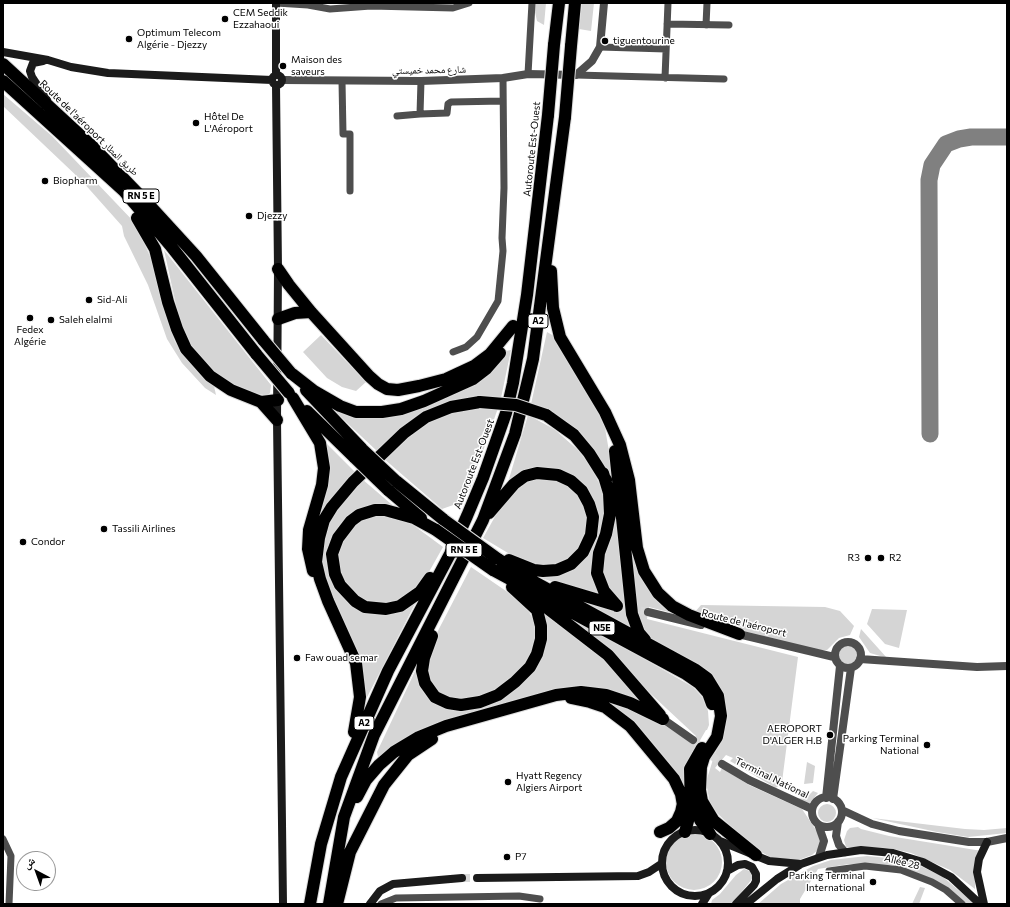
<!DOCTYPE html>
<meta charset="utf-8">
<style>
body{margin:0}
#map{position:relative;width:1010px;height:907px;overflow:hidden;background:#fff;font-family:Commissioner,"Noto Naskh Arabic",sans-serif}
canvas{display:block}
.frame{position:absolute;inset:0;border:4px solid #000;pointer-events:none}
.north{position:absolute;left:16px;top:851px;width:40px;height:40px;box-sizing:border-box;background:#fff;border:1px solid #999;border-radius:50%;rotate:319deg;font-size:11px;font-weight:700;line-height:16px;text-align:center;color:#000}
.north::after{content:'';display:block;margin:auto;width:14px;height:18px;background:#000;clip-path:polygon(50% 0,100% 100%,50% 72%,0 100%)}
</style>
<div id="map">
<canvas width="1010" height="907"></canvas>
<div class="frame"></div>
<div class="north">ش</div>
</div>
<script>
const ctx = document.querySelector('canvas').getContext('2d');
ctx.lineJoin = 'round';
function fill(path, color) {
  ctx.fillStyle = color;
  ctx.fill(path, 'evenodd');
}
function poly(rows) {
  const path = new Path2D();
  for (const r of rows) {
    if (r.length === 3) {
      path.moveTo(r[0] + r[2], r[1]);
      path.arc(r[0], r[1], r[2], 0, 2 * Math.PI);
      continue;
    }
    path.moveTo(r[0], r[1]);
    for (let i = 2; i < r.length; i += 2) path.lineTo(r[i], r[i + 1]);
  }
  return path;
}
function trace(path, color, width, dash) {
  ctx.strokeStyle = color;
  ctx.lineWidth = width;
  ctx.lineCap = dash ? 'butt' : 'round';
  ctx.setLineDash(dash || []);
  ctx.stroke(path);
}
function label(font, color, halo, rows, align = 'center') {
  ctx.font = font + ' Commissioner,"Noto Naskh Arabic",sans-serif';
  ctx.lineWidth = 3;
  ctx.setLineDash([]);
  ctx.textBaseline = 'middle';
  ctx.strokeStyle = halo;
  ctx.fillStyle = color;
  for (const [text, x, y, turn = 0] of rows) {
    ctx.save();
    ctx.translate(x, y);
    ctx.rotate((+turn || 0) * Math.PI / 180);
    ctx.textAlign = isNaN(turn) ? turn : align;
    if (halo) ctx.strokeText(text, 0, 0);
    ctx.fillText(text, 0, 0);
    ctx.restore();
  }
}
fill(poly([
 [533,3,546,3,544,25,537,21],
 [582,3,594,3,591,31,579,29],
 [3,94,52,136,136,224,155,268,163,307,175,342,198,373,214,386,216,395,205,388,182,363,167,339,148,285,124,236,122,226,82,181,3,106],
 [164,250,271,385,270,393,267,396,240,389,208,369,188,342,178,314],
 [547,332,554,336,596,408,605,428,616,492,588,448,531,404],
 [321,335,366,382,356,391,342,387,327,378,303,352],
 [511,350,501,398,456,401,377,451,330,407,383,415,496,365,506,351],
 [471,407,498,408,469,491,456,504,442,509,383,458,408,434,446,412],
 [528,415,554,429,578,450,591,467,606,497,608,507,596,558,605,599,541,578,565,571,598,521,561,470,538,468,511,481,509,479],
 [326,443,356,473,311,542,324,444],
 [533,477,559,479,578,493,589,517,588,534,579,550,571,559,548,568,518,559,483,538,506,497],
 [623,478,635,551,676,614,649,607,647,619,798,657,782,782,776,788,730,761,733,758,726,755,715,768,720,772,722,768,749,785,802,809,820,836,820,848,812,855,796,861,770,857,753,847,718,814,710,804,706,782,715,753,722,740,724,713,654,648,638,623],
 [362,479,397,509,356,513,329,563,365,611,419,596,362,707,360,666,321,571,322,550,330,520,342,502],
 [618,511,625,605,628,622,637,638,572,597,616,610,607,589,601,565,615,515],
 [374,513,405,519,443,547,421,586,392,605,367,603,351,593,337,566,336,556,349,527],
 [471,567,506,591,527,608,536,625,536,643,532,659,492,696,449,702,428,682,427,652],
 [701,605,825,607,840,611,854,626,850,635,839,638,827,650,816,651,738,631,694,613],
 [537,608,601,655,643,703,614,691,593,688,570,689,378,757,377,752,417,667,423,692,429,699,451,710,468,711,479,708,513,691,524,682,538,665,544,650,546,638],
 [872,609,907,610,899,648,885,644,867,624],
 [564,613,693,687,702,697,708,711,709,725,707,730,706,730,688,761,688,792,603,698,656,720,691,742,696,736],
 [861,629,887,658,870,653,859,637],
 [848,654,10],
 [807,762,815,766,813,783,804,784],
 [813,791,818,793,809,804,798,798,805,799],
 [827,813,9],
 [872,818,965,829,984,830,1007,828,1007,833,968,837,937,832],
 [858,827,861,829,889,836,982,851,975,873,975,889,950,870,911,853,889,848,846,847,844,840,847,831,850,828],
 [694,862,28],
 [867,856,898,859,923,867,943,877,975,904,964,904,910,870,891,865,849,864,818,869,800,899,800,904,758,904,781,884,813,866,831,860],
 [744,869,750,871,752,874,752,879,732,904,711,904,712,900,720,894,736,875],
 [920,887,925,888,919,904,912,904]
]), '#d5d5d5');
trace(poly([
 [930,434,929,180,932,165,946,144,959,139,971,137,1007,137]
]), '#808080', 17);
trace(poly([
 [617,606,648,612],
 [693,740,722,764]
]), '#d9d9d9', 8, [8, 4]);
trace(poly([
 [462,878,477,878]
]), '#d9d9d9', 8, [8, 4]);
const motorway = poly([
 [554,45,559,3],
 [571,46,575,3],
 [3,64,93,147,152,208,196,256,264,341],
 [3,81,124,191,170,245,257,355],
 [137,218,155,249,168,302,177,329,186,349,210,376,231,390,261,402,277,420],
 [278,269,289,285,311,312,369,376,378,384,387,389,398,390,419,386,446,379,474,366,490,354,513,326],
 [551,271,553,308,560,337,605,412,620,445,629,480,637,548,644,571,658,593,672,606,689,615,739,634],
 [278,319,295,313,311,312],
 [291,373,314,391,340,406,356,412,382,412,401,409,424,401,473,379,486,369,500,353],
 [306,390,362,449],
 [293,398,320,443,324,468,322,485,309,530,308,549,313,571],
 [261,402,278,400],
 [307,411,355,458],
 [546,415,574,435,589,453,606,480],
 [615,451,632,614,639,633,645,640],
 [603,473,609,493,610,514,606,534,599,553,597,573,604,591,617,606],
 [396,481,444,520],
 [388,490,421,518],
 [489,513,514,484,525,476,537,473,558,475,571,481,582,491,589,504,593,517,591,535,583,552,571,564,557,570,543,571,534,570,509,560],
 [498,559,529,579,696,670,707,678,718,696,721,716,717,737,704,757,701,767,700,790,702,801,714,821,756,855],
 [493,570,686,674,699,683,708,693,712,704],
 [430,578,420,592,400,606,386,609,365,607,355,601,340,585,335,574,332,554,338,538,351,521,359,515,375,510,385,510,414,518,436,530],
 [555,587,615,605],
 [538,601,608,655,660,715],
 [432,636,424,658,422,671,425,683,435,697,448,703,461,705,480,702,498,695,515,682,530,667,537,654,541,639,541,626,537,610,512,587],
 [571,698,590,702,605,707,630,726,674,779,681,794,684,811],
 [354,732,360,697,356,663,328,601,320,579,316,562,319,538,324,520,332,507,353,482,404,433,426,417,451,407,480,402],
 [357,797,366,780,379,765,394,752,419,737,446,726,556,695,581,692,606,695,630,703,663,719],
 [698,800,700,820,710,834],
 [660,832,669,828,677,821,681,812,683,803],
 [685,832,691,810,690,769,702,748],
 [310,904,321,844,341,777,388,671,450,554,467,516,483,478,506,413,513,383,527,295,548,115],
 [329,904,344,817,374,735,483,520,515,434,533,359,565,117],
 [337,904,350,852,384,785,408,755,432,739]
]);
trace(motorway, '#dbdbdb', 14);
trace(poly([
 [276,3,308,5,330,9,371,6],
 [371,3,371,6,453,8,469,3],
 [667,24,729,25],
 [706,25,707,3],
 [600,47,666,49],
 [528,74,532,3],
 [576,75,724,79],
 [665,78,668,3],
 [342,81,343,134,350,134,350,191],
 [421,81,420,114,447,113,448,104,451,102,503,101],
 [397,116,420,114],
 [453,352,466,347,477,337,498,301,503,251,502,238,504,188,503,78],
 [3,839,11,856,9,904],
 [829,871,865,866,901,870,932,882,946,890,962,904],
 [381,904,396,898,519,896,540,899]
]), '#4e4e4e', 7);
trace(poly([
 [282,80,421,81,503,78,528,74,576,75,592,61,600,47,604,3],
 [648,612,701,625],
 [734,633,834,657],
 [848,655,13],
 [860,659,977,667,1007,666],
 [663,719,693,740],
 [722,764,749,780,812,809],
 [827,812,15],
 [826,798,840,666],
 [833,799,851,668],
 [842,810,872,824,899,831,969,842,987,842,1007,838],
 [838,822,836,836,839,845,845,852],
 [818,824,824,841,819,857]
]), '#4e4e4e', 8);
trace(poly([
 [276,3,276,75],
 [3,52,48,60,71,67,108,73,272,80],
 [43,61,33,63,30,71,32,77,47,100],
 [277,80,5],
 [276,85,278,269,277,420,283,904],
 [695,863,33],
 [720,841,769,861,801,864],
 [727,871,738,865,745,864,752,867,756,874,756,881,754,885,736,904],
 [477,878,638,876,649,872,661,864],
 [370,904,380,891,393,884,462,878],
 [702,904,709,893],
 [746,904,777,879,801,864,827,855,861,850,893,853,923,862,951,877,980,904],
 [984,904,977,872,979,859,987,842]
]), '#1b1b1b', 8);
trace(motorway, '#000', 12);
const motorwayBridge = poly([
 [548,115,554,45],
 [565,117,571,46],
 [264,341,291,373],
 [257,355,289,393],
 [480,402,516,405,546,415],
 [362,449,396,481],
 [355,458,388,490],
 [444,520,498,559],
 [436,530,493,570]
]);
trace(motorwayBridge, '#dbdbdb', 14, []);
trace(motorwayBridge, '#000', 12);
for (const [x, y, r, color] of [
 [225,19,4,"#000"],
 [129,39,4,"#000"],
 [605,41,4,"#000"],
 [283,66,4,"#000"],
 [196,123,4,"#000"],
 [45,181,4,"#000"],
 [249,216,4,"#000"],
 [89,300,4,"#000"],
 [30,318,4,"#000"],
 [51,320,4,"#000"],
 [104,529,4,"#000"],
 [23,542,4,"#000"],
 [868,558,4,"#000"],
 [881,558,4,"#000"],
 [297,658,4,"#000"],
 [830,735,4,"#000"],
 [927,745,4,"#000"],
 [508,782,4,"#000"],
 [507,857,4,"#000"],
 [873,882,4,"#000"]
]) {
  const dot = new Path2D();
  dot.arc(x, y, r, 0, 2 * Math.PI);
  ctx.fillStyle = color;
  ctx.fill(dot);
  trace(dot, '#fff', 1.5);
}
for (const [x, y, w] of [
 [141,196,36],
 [538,321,20],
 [464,550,36],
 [602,628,26],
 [364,723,20]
]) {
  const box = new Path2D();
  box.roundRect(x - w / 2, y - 7, w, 14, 3);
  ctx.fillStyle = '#fff';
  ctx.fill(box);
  trace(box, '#000', 1);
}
label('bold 9px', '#000', null, [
 ["RN 5 E",141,196],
 ["A2",538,321],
 ["RN 5 E",464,550],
 ["N5E",602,628],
 ["A2",364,723]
]);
label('10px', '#000', '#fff', [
 ["CEM Seddik",233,13],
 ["Ezzahaoui",233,25],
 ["Optimum Telecom",137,33],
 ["Algérie - Djezzy",137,45],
 ["tiguentourine",613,41],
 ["Maison des",291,60],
 ["saveurs",291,72],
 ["Hôtel De",204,117],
 ["L'Aéroport",204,129],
 ["Biopharm",53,181],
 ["Djezzy",257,216],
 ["Sid-Ali",97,300],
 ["Saleh elalmi",59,320],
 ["Fedex",30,330,"center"],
 ["Algérie",30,342,"center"],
 ["Tassili Airlines",112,529],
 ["Condor",31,542],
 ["R3",860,558,"right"],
 ["R2",889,558],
 ["Faw ouad semar",305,658],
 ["AEROPORT",822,729,"right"],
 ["D'ALGER H.B",822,741,"right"],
 ["Parking Terminal",919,739,"right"],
 ["National",919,751,"right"],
 ["Hyatt Regency",516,776],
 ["Algiers Airport",516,788],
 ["P7",515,857],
 ["Parking Terminal",865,876,"right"],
 ["International",865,888,"right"]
], 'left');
label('10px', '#000', '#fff', [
 ["شارع محمد خميستي",429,70,-1],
 ["Route de l'aéroport طريق المطار",89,128,44],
 ["Autoroute Est-Ouest",532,149,-84],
 ["Autoroute Est-Ouest",474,464,-69],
 ["Route de l'aéroport",744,623,14],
 ["Terminal National",772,778,26],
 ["Allée 28",902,862,14]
]);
</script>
